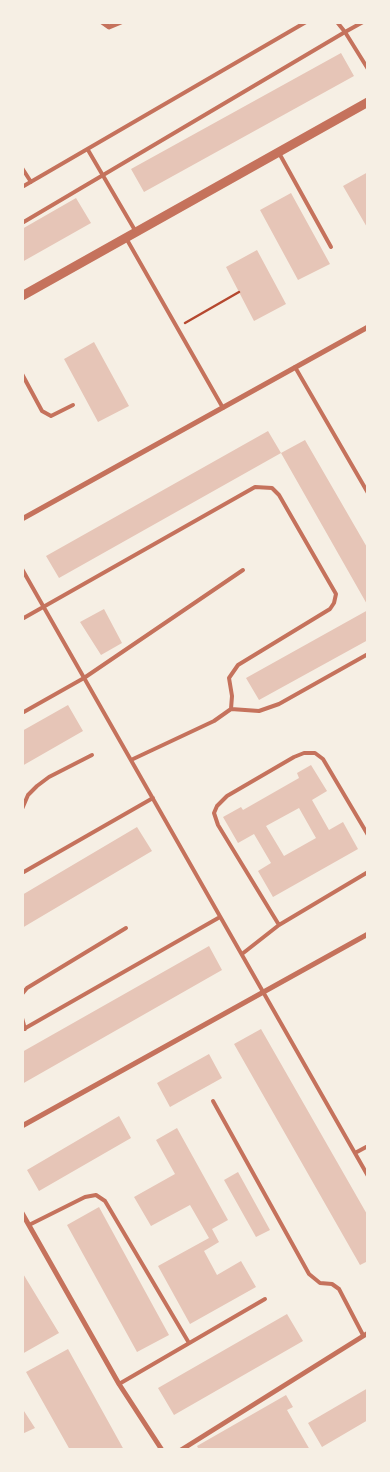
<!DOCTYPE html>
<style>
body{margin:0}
#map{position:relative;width:390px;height:1472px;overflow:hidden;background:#f6efe4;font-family:"IBM Plex Sans",sans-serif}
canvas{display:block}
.frame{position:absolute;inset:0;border:24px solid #f6efe4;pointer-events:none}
</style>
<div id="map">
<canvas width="390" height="1472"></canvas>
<div class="frame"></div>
</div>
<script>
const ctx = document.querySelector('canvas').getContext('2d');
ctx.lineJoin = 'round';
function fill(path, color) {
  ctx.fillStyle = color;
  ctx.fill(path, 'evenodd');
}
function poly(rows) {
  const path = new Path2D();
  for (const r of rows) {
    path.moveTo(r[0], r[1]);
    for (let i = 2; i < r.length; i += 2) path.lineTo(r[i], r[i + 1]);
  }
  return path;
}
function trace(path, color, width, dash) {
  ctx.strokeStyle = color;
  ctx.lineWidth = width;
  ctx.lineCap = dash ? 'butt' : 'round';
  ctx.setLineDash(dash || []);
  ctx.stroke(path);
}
fill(poly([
 [341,53,354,76,144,192,131,169],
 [368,172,368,229,343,186],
 [291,193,330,264,298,280,260,210],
 [76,198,91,223,22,262,22,229],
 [257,250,286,304,254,321,226,267],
 [94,342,129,406,98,422,64,359],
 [268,431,281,453,59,578,46,556],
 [305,440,368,549,368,606,281,453],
 [104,609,122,643,101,655,80,622],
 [368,610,368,640,259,700,246,678],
 [68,705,83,731,22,766,22,731],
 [311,765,327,791,312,800,329,830,343,822,358,849,273,897,258,871,271,863,254,834,238,843,223,817,241,807,243,810,299,778,297,773],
 [299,808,316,838,284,856,266,826],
 [137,827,152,851,22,928,22,895],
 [209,946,222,970,22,1084,22,1052],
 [261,1029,368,1216,368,1261,360,1265,234,1044],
 [209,1054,222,1078,170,1107,157,1083],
 [119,1116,131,1138,39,1191,27,1170],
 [177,1128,228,1220,212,1229,219,1242,204,1251,217,1275,241,1261,256,1287,190,1324,158,1266,209,1238,190,1205,151,1226,134,1197,175,1174,156,1140],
 [238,1172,270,1230,256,1237,224,1180],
 [99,1207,169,1335,137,1352,67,1225],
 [22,1272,59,1333,22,1354],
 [287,1314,303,1341,174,1415,158,1388],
 [68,1349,124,1450,70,1450,26,1372],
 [368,1388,368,1420,322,1447,308,1423],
 [286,1395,293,1407,287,1410,310,1450,199,1450,197,1446],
 [22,1408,35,1428,22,1434]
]), '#e6c5b7');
trace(poly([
 [185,323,239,292]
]), '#b5482f', 2.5);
trace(poly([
 [337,22,345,32,363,22],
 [88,150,136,232],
 [279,153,331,247],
 [22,168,31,182],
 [22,187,306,22],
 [22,223,345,32,368,69],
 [126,238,223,408],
 [295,367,368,493],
 [22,374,42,411,51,416,73,405],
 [22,569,368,1176],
 [22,619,255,487,272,488,279,495,336,594,334,603,330,609,238,665,229,678,232,696,231,709,214,721,131,760],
 [231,709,259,711,279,704,368,654],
 [22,713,84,678,243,570],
 [22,809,28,795,37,786,49,777,92,755],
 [22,873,153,798],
 [279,925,218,825,214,813,217,806,227,796,294,757,304,753,315,753,323,759,368,835],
 [242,954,279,925,368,872],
 [22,994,27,988,126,928],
 [22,1018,25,1029],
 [22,1030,220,917],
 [213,1101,309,1274,320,1283,332,1284,339,1289,363,1335],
 [355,1153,368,1146],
 [29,1225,85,1197,96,1195,105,1201,189,1343],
 [119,1384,265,1299]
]), '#c5725c', 4);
trace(poly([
 [102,22,109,27,121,22],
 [22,519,368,327],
 [22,1126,368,934],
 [22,1213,119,1384,162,1450],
 [181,1450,368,1333]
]), '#c5725c', 5);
trace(poly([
 [22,296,368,102]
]), '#c5725c', 9);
</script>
